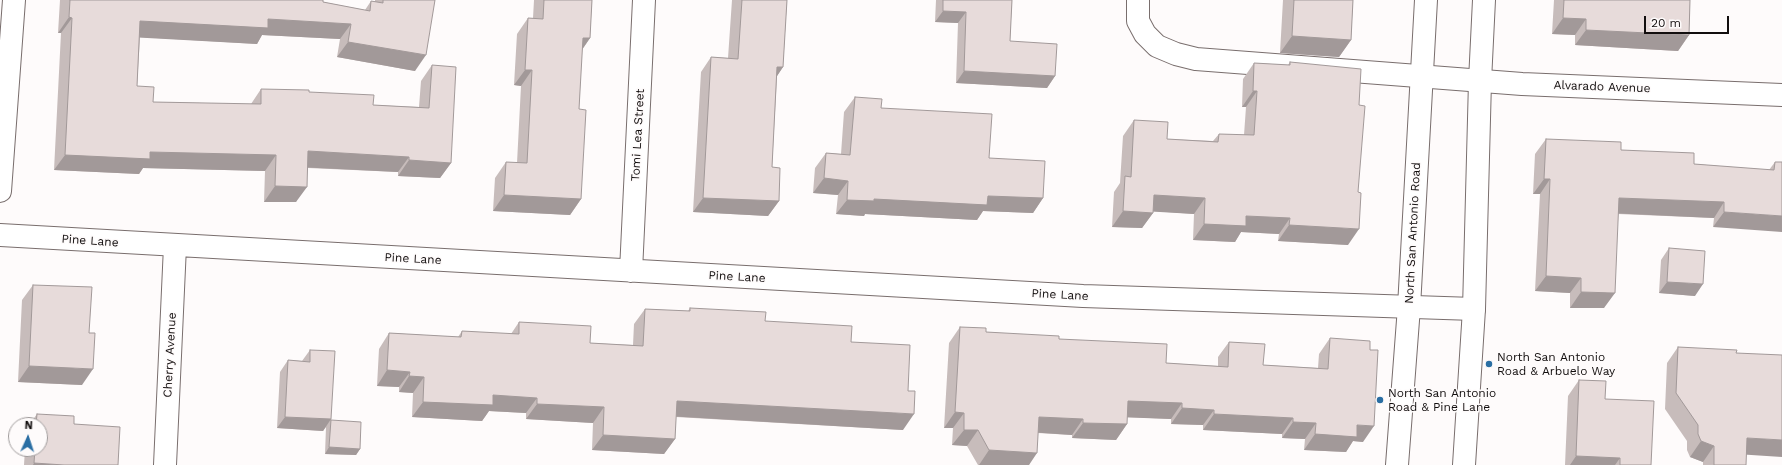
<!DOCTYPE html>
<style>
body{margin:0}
#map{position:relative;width:1782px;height:465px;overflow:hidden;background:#fefbfb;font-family:"Work Sans",sans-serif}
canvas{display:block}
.north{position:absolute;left:8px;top:417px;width:40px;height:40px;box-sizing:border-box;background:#fefbfb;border:1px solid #a09c9c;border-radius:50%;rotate:3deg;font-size:11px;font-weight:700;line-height:16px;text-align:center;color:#120e0e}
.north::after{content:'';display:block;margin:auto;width:14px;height:18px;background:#2a6ea3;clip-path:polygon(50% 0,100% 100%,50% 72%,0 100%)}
.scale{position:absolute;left:1644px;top:16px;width:85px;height:18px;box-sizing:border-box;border:2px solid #120e0e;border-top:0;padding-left:5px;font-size:12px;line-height:14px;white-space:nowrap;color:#120e0e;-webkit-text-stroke:3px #fefbfb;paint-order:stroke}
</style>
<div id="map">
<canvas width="1782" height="465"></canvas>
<div class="north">N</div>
<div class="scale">20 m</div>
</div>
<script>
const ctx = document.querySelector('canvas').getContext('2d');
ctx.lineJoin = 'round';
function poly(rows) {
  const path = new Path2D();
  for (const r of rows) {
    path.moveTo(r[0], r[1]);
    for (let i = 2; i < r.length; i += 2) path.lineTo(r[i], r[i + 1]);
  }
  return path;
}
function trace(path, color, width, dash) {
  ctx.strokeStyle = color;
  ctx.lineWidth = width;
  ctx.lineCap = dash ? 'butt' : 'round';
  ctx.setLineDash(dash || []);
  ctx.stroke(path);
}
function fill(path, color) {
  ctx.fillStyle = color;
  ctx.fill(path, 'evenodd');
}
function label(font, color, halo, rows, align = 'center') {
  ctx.font = font + ' "Work Sans",sans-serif';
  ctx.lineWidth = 3;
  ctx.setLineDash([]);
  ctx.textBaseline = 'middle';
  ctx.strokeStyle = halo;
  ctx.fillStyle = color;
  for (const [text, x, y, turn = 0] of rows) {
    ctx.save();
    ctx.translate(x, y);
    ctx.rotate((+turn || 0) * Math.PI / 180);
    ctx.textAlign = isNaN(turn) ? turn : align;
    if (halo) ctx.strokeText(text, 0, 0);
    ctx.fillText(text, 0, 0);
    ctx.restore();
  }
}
const minor = poly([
 [1138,0,1138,21,1145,34,1157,46,1176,54,1196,59,1522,84,1782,95],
 [0,191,14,0],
 [0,235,1083,296,1474,309],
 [631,271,644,0],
 [165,465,175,246]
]);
const primary = poly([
 [1397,465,1409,307,1426,0],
 [1464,465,1474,309,1480,81,1484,0]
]);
trace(minor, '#796e6d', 24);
trace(primary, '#796e6d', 24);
trace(minor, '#fff', 22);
trace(primary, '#fff', 22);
fill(poly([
 [60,0,323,0,323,2,365,10,371,1,375,2,375,0,435,0,415,71,337,57,340,39,262,35,257,44,140,37,137,86,153,102,251,104,261,89,309,92,373,105,419,107,421,81,432,65,451,163,440,178,398,176,398,172,308,168,296,202,264,202,265,171,143,168,139,174,54,170,61,33,58,33],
 [534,0,592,0,590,38,582,50,579,109,581,199,570,215,493,211,495,178,506,162,517,163,521,86,514,85,517,34,528,18,533,18],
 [732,0,787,0,783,67,777,76,772,167,779,201,768,216,693,212,701,72,711,57,728,58],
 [936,0,1012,0,1010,41,1055,76,1047,88,956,83,958,23,935,22],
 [1283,0,1353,0,1351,40,1339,57,1280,53],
 [1554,0,1690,0,1689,35,1678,51,1575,45,1575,35,1552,34],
 [1290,62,1348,245,1278,241,1279,234,1241,232,1235,242,1193,240,1194,214,1153,211,1153,213,1142,228,1112,227,1114,192,1120,183,1123,136,1134,120,1167,139,1213,141,1219,134,1244,135,1246,107,1242,107,1243,79,1254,63,1288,65],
 [855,97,881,108,989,158,1043,198,1033,213,983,211,977,220,865,214,864,216,836,214,838,195,813,193,815,168,826,153,841,154,844,112],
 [1546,139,1621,150,1694,164,1769,170,1775,162,1782,162,1713,227,1714,218,1618,214,1604,308,1570,308,1570,293,1535,291,1540,194,1533,194,1535,154],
 [1669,248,1695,296,1659,293,1661,260],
 [33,285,82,385,18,382,22,300],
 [690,308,765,321,851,342,903,430,676,417,675,439,664,454,592,450,593,423,526,419,526,413,489,411,482,421,412,417,413,393,399,392,399,387,377,386,379,349,389,333,458,337,462,331,511,334,519,322,590,343,633,345,634,324,645,309,688,311],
 [960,327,986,332,1059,339,1166,363,1218,366,1218,357,1229,342,1263,365,1318,368,1319,354,1330,338,1363,442,1353,441,1346,452,1304,450,1305,439,1282,438,1282,434,1203,430,1203,425,1171,424,1171,419,1127,417,1127,424,1116,440,1072,438,1072,435,1038,433,1029,465,978,465,967,446,952,445,953,428,944,428,949,343],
 [1678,347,1736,353,1746,455,1746,465,1703,465,1703,462,1690,457,1687,450,1687,441,1665,409,1667,363],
 [310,350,331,419,331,420,360,449,356,455,325,454,326,427,323,431,277,428,280,372,288,360,302,361],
 [1579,380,1605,399,1651,465,1565,465,1568,396],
 [37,414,74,424,118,465,24,465,25,449,40,449,40,425,29,425]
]), '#c7bcbb');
fill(poly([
 [943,11,966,12,958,23,935,22],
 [69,17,72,18,61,33,58,33],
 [1563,18,1586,19,1575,35,1552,34],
 [268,19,351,24,340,39,262,35,257,44,129,37,140,21],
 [1586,30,1689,35,1678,51,1575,45],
 [1292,36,1351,40,1339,57,1280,53],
 [583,38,590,38,579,54],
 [348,42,426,55,415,71,337,57],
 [777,67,783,67,773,82],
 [525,70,532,70,521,86,514,85],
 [964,71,1055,76,1047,88,956,83],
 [1253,91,1257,91,1246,107,1242,107],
 [308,151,409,157,398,172,297,167],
 [150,152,276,155,265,171,143,168,139,174,54,170,65,155],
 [409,160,451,163,440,178,398,176],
 [824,178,848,181,838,195,813,193],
 [1544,179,1550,179,1540,194,1533,194],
 [275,186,307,187,296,202,264,202],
 [504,195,581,199,570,215,493,211],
 [1154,195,1205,198,1194,214,1143,211],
 [988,196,1043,198,1033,213,983,211,977,220,865,214,864,216,836,214,847,200],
 [703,198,779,201,768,216,693,212],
 [1619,198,1724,202,1714,218,1608,213],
 [1123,211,1153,213,1142,228,1112,227],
 [1724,212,1782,216,1782,232,1713,227],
 [1246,216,1290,218,1279,234,1241,232,1235,242,1193,240,1204,224],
 [1289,225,1359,229,1348,245,1278,241],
 [1546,276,1581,278,1570,293,1535,291],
 [1667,282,1703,284,1695,296,1659,293],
 [1581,292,1615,293,1604,308,1570,308],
 [29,366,93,369,82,385,18,382],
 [387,370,410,372,399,387,377,386],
 [409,376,424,377,413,393,399,392],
 [493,395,537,398,526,413,489,411,482,421,412,417,423,402],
 [677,401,914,414,903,430,666,416],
 [1128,401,1182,403,1171,419,1117,417],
 [537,404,604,407,593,423,526,419],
 [1182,408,1214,410,1203,425,1171,424],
 [955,412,964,413,953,428,944,428],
 [1214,414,1293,418,1282,434,1203,430],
 [285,417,331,419,323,431,277,428],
 [1039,417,1083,419,1072,435,1028,432],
 [1293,422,1316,423,1305,439,1282,438],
 [1083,423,1127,424,1116,440,1072,438],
 [1357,425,1374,426,1363,442,1353,441,1346,452,1304,450,1315,434],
 [964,430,978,430,967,446,952,445],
 [603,435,675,439,664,454,592,450],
 [1747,438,1782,440,1782,457,1736,454],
 [1701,441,1714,446,1703,462,1690,457],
 [329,447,360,449,356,455,325,454],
 [989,450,1037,453,1029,465,979,465],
 [1576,456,1620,458,1615,465,1570,465],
 [34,463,64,465,33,465]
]), '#a29999');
const building = poly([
 [70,0,323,0,323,2,370,11,371,1,383,3,383,0,435,0,426,55,348,42,351,24,268,19,268,28,140,21,137,86,154,87,153,102,261,104,261,89,309,90,309,92,374,95,373,105,429,108,432,65,456,67,451,163,409,160,409,157,308,151,307,187,275,186,276,155,150,152,150,159,65,155,72,18,69,17,70,0],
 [544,0,592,0,590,38,583,38,579,109,586,110,581,199,504,195,506,162,527,163,532,70,525,70,528,18,543,19,544,0],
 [742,0,787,0,783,67,777,67,772,167,780,168,779,201,703,198,711,57,738,59,742,0],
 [943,0,1012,0,1010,41,1057,44,1055,76,964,71,966,12,943,11,943,0],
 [1294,0,1353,0,1351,40,1292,36,1294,0],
 [1564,0,1690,0,1689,35,1586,30,1586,19,1563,18,1564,0],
 [1290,62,1361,69,1359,105,1365,106,1358,192,1361,193,1359,229,1289,225,1290,218,1246,216,1246,226,1204,224,1205,198,1154,195,1153,213,1123,211,1125,176,1131,177,1134,120,1168,122,1167,139,1218,142,1219,134,1254,135,1257,91,1253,91,1254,63,1290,65,1290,62],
 [855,97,882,99,881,108,992,114,989,158,1045,161,1043,198,988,196,987,205,874,199,874,201,847,200,848,181,824,178,826,153,850,155,855,97],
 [1546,139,1621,142,1621,150,1694,153,1694,164,1774,170,1775,162,1782,162,1782,216,1724,212,1724,202,1619,198,1615,293,1581,292,1581,278,1546,276,1550,179,1544,179,1546,139],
 [1669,248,1705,251,1703,284,1667,282,1669,248],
 [33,285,92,287,89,333,95,333,93,369,29,366,33,285],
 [690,308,766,312,765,321,852,326,851,342,910,345,908,391,915,391,914,414,677,401,675,439,603,435,604,407,537,404,537,398,493,395,493,405,423,402,424,377,409,376,410,372,387,370,389,333,461,337,462,331,519,334,519,322,591,326,590,343,643,346,645,309,690,311,690,308],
 [960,327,986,328,986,332,1059,336,1059,339,1167,344,1166,363,1228,367,1229,342,1265,344,1263,365,1328,369,1330,338,1370,341,1370,350,1378,350,1374,426,1357,425,1357,437,1315,434,1316,423,1293,422,1293,418,1214,414,1214,410,1182,408,1182,403,1128,401,1127,424,1083,423,1083,419,1039,417,1037,453,989,450,978,430,964,430,964,413,955,412,960,327],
 [1678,347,1737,350,1736,353,1782,355,1782,440,1747,438,1746,465,1714,465,1714,446,1701,441,1698,434,1698,425,1676,393,1678,347],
 [310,350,335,351,331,419,285,417,288,360,310,362,310,350],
 [1579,380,1606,381,1605,399,1654,401,1651,465,1620,465,1620,458,1576,456,1579,380],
 [37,414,74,416,74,424,120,427,118,465,64,465,34,463,35,449,40,449,40,425,36,425,37,414],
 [331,420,361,422,360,449,329,447,331,420]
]);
fill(building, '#e7dbda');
trace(building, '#a29999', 1);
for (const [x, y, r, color] of [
 [1489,364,4,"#2a6ea3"],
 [1380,400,4,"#2a6ea3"]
]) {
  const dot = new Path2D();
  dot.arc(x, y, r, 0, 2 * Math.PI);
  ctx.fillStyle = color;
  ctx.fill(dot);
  trace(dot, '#fefbfb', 1.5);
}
label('12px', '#120e0e', '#fefbfb', [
 ["Alvarado Avenue",1602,87,2],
 ["Tomi Lea Street",638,135,-87],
 ["North San Antonio Road",1413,233,-87],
 ["Pine Lane",90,241,4],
 ["Pine Lane",413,259,3],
 ["Pine Lane",737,277,3],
 ["Pine Lane",1060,295,3],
 ["Cherry Avenue",170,355,-87]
]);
label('12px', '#120e0e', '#fefbfb', [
 ["North San Antonio",1497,357],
 ["Road & Arbuelo Way",1497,371],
 ["North San Antonio",1388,393],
 ["Road & Pine Lane",1388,407]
], 'left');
</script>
